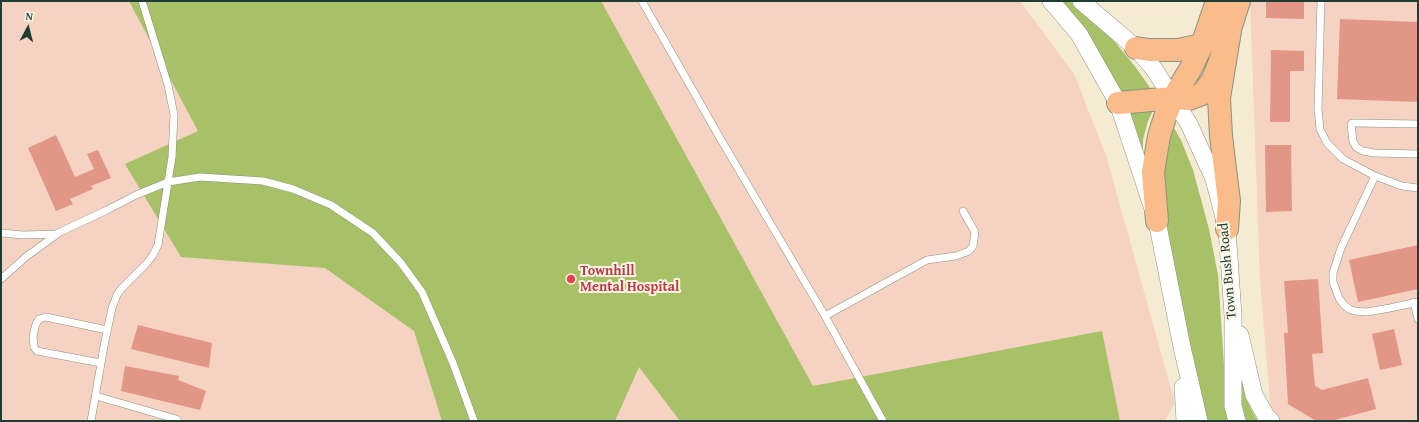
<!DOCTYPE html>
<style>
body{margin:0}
#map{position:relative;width:1419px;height:422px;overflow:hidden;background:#f5ead2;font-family:"Gentium Book Plus",serif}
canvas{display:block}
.frame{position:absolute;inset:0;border:2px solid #1f3d34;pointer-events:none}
.north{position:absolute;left:8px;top:8px;width:40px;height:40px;-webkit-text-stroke:3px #fcf5e5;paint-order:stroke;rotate:7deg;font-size:11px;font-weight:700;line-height:16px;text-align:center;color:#1f3d34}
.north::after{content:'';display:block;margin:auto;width:14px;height:18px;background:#1f3d34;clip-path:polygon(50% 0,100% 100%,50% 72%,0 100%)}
</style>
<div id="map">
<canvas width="1419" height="422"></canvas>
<div class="frame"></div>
<div class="north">N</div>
</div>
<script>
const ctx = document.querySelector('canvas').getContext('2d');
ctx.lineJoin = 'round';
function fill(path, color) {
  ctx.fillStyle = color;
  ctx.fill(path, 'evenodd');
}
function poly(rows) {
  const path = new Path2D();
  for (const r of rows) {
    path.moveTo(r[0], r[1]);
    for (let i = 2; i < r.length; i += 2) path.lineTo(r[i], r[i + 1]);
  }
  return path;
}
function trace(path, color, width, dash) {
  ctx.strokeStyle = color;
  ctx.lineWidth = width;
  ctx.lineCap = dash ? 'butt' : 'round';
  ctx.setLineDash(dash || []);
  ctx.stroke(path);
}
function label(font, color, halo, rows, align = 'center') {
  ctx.font = font + ' "Gentium Book Plus",serif';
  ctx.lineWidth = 4;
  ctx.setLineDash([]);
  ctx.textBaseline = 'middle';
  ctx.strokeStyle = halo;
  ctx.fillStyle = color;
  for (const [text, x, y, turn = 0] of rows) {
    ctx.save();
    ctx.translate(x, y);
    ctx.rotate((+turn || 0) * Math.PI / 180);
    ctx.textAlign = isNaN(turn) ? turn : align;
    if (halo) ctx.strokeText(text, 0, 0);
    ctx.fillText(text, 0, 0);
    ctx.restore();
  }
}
fill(poly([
 [1,1,1020,1,1074,74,1106,155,1175,403,1165,421,1,421],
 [1250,1,1418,1,1418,419,1409,421,1279,421,1271,412,1260,281]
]), '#f5d2c2');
fill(poly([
 [129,1,601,1,813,386,1102,331,1120,421,680,421,639,367,615,421,442,421,414,331,325,268,181,257,125,164,198,131],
 [1056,1,1072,1,1092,19,1115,42,1137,69,1155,95,1122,97],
 [1154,108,1148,121,1143,140,1143,176,1124,112],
 [1167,116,1181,140,1193,170,1209,229,1218,275,1227,410,1229,421,1206,421,1154,185],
 [1241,379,1251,409,1258,421,1244,421,1241,404]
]), '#a7c167');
fill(poly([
 [1266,1,1304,1,1304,19,1266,18],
 [1340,19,1418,22,1418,102,1337,99],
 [1271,50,1304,51,1304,71,1290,71,1290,122,1270,122],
 [56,135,75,177,94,169,87,154,98,150,111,178,91,186,93,189,70,199,73,204,56,211,28,148],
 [1265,145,1291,145,1292,211,1266,212],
 [1418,245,1418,289,1358,302,1349,260],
 [1318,279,1323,353,1312,354,1315,386,1322,390,1368,378,1376,409,1331,421,1316,421,1288,404,1284,333,1288,333,1284,281],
 [138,325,212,343,209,368,131,349],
 [1394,329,1402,365,1380,370,1372,334],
 [125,366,179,376,178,380,206,391,200,410,121,391]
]), '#e19686');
const service = poly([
 [642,1,720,138,825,316,883,421],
 [1321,1,1318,109,1320,129,1327,143,1343,159,1375,176,1402,186,1418,188],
 [1418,124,1355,123,1352,123,1351,125,1353,141,1356,147,1363,151,1374,153,1418,154],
 [1375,176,1341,248,1333,273,1333,282,1339,298,1343,304,1349,309,1354,311,1367,312,1390,308,1418,302],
 [1,233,23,235,56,234,107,210,136,195,168,182,200,177,263,181,293,189,331,205,373,233,401,263,422,292,453,363,474,421],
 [1,279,27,256,56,235],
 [1414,302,1418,319],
 [825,316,927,260,956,256,969,251,973,246,975,232,963,211],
 [101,363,37,351,34,347,33,336,36,324,39,319,46,317,107,330],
 [96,396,176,419,178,421],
 [91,421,104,346,112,308,117,295,121,289,147,263,153,255,158,245,172,157,174,115,168,85,142,1]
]);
const tertiary = poly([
 [1051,1,1079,34,1118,103,1157,221,1182,347,1199,421],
 [1081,1,1136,48,1154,69,1189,124,1214,179,1227,229,1233,315,1233,406,1237,421],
 [1240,335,1254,395,1266,416,1271,421],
 [1183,387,1185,421]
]);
const motorway = poly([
 [1136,48,1149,50,1178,50,1202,45],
 [1118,103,1173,98,1189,99,1202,94,1212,81,1219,64,1239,1],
 [1157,221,1153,172,1159,136,1166,114,1173,98,1191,68,1202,45,1217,1],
 [1227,229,1229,201,1221,136,1219,98,1230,31]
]);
trace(service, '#8a9483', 8);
trace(tertiary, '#8a9483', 18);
trace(motorway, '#8a9483', 24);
trace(service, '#fff', 7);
trace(tertiary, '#fff', 17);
trace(motorway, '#f9bc8a', 22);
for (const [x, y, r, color] of [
 [571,279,5,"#e0444e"]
]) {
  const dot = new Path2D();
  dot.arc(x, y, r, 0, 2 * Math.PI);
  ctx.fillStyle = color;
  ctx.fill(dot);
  trace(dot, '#fcf5e5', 1.5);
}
label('bold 14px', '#be3a42', '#fcf5e5', [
 ["Townhill",580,271],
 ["Mental Hospital",580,287]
], 'left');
label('14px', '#1f3d34', '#fcf5e5', [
 ["Town Bush Road",1228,271,-95]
]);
</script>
